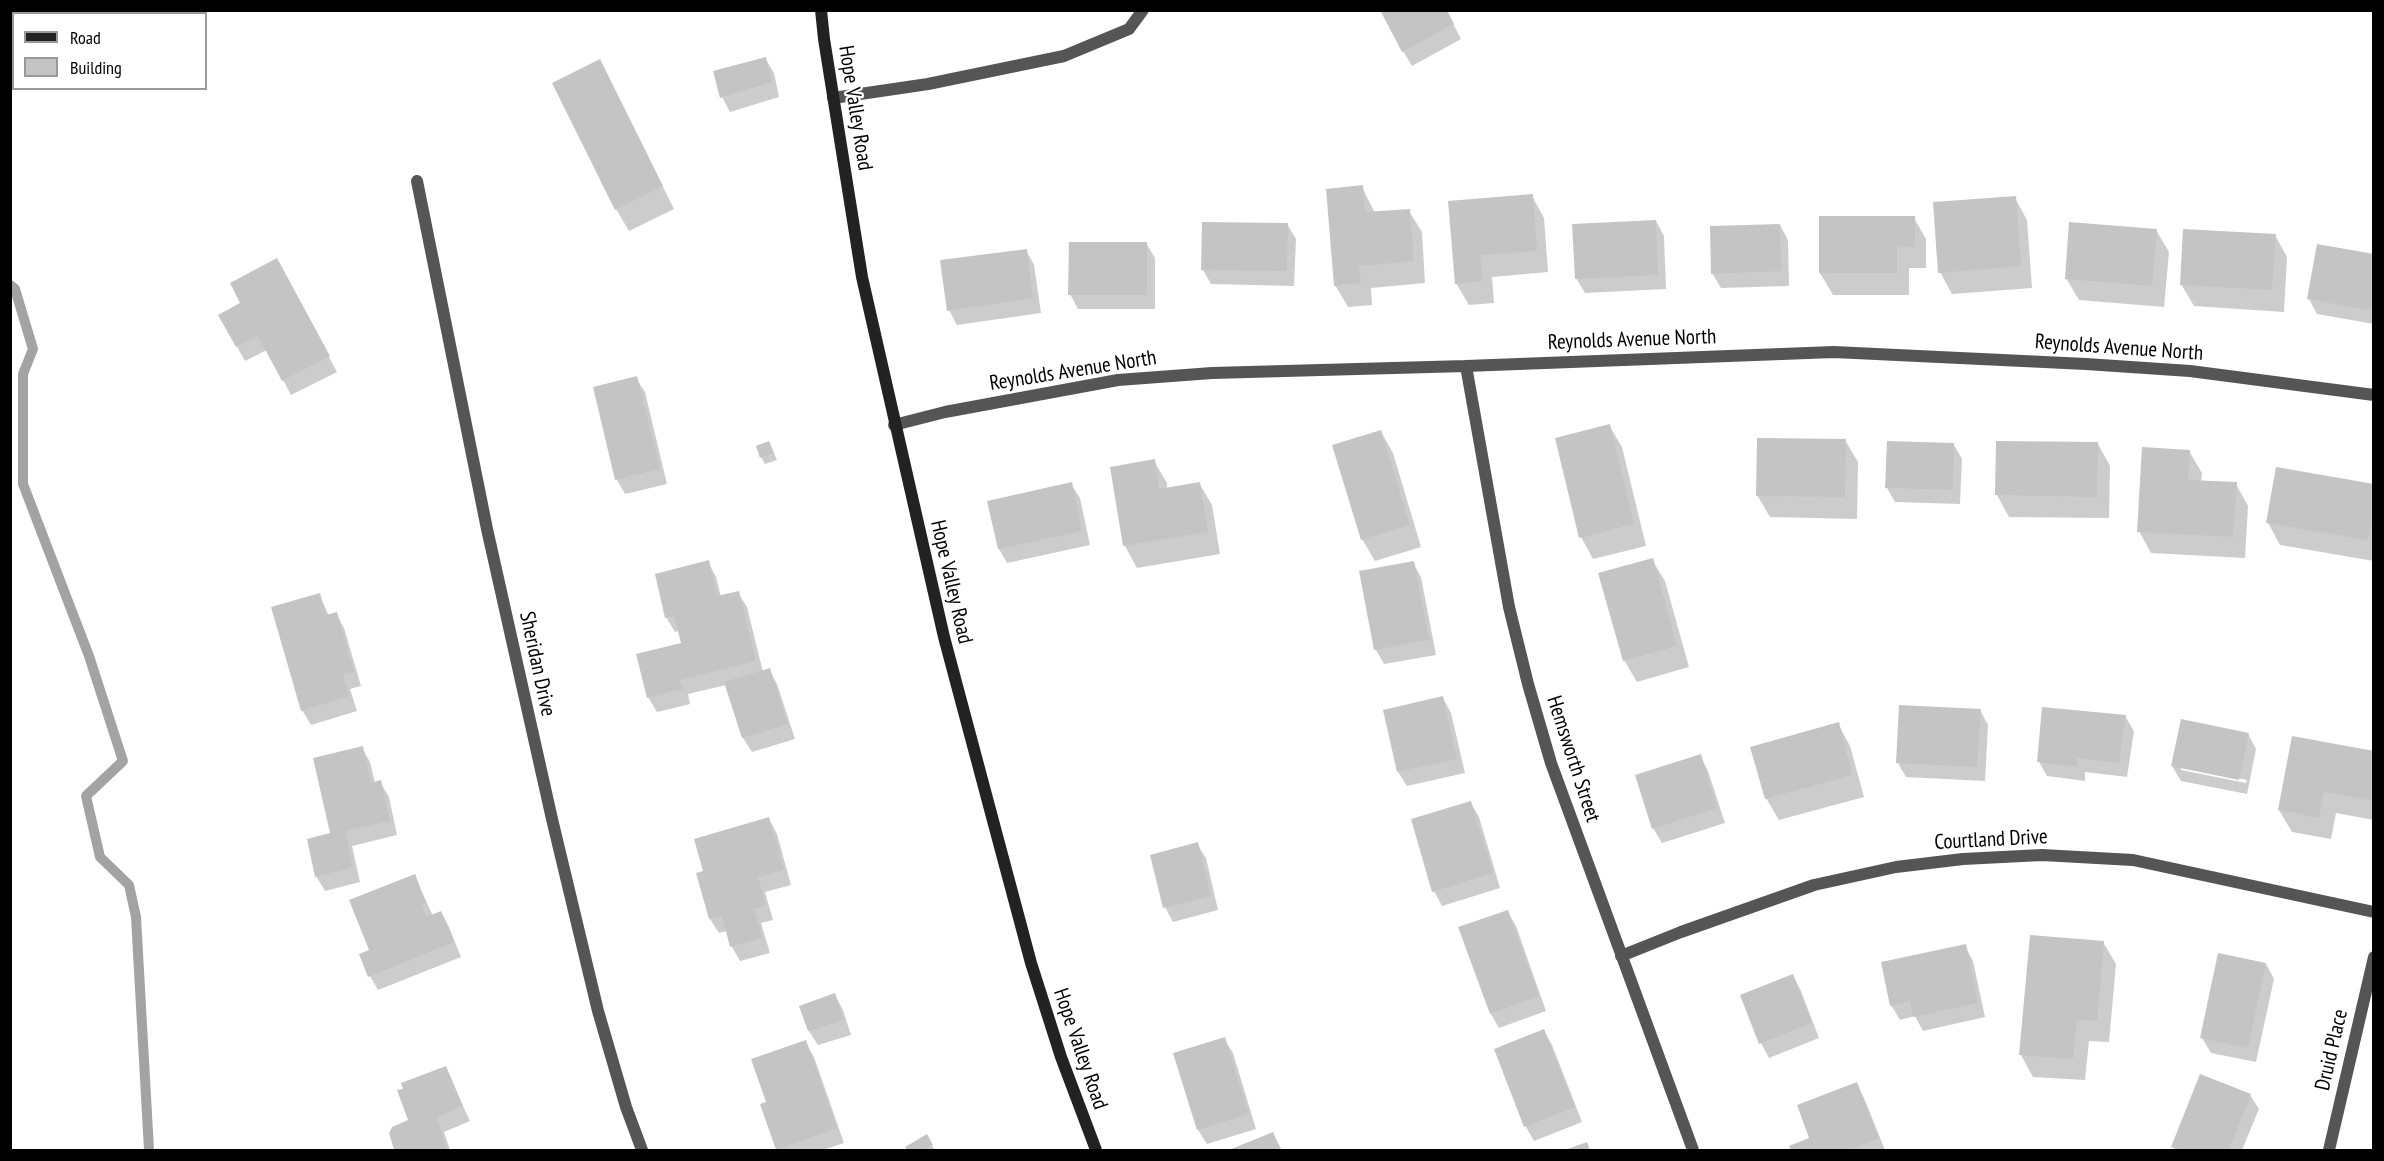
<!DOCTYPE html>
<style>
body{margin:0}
#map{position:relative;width:2384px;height:1161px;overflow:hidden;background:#fff;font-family:"PT Sans Narrow",sans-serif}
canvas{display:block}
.frame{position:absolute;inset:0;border:12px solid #000;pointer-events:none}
.legend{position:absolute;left:12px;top:12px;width:195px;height:78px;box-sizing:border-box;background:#fff;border:2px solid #999;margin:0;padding:8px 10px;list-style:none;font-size:18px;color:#000}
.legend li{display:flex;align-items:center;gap:12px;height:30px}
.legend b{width:30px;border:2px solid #999}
</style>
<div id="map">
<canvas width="2384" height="1161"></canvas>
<div class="frame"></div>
<ul class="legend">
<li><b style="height:8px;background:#222"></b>Road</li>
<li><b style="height:16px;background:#c4c4c4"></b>Building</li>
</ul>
</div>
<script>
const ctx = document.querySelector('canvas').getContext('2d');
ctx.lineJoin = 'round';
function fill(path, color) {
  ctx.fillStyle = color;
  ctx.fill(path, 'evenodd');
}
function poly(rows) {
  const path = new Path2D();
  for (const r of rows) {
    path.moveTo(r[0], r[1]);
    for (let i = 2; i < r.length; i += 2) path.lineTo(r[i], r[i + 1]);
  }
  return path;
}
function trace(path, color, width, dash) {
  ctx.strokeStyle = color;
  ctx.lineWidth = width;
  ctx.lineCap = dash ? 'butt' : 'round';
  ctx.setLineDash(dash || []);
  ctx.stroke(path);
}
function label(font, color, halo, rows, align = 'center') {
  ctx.font = font + ' "PT Sans Narrow",sans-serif';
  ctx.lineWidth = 4.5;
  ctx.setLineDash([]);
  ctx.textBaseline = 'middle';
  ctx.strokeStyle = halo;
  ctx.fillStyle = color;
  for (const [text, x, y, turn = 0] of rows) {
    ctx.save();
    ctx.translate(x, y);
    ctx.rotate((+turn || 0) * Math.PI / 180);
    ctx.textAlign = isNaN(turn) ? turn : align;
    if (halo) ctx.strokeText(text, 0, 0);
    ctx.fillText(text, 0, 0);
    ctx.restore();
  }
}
fill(poly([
 [1446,10,1461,39,1412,66,1403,51],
 [765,58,774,73,779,97,730,112,722,97],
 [600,61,674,209,629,231,616,209],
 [1362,187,1375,213,1409,211,1422,232,1425,283,1371,288,1372,305,1348,307,1335,285],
 [1532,196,1544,218,1548,272,1492,277,1494,303,1469,305,1456,283,1450,203],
 [2015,198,2027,220,2032,288,1952,294,1940,272],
 [1914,218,1926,239,1926,268,1909,268,1909,295,1833,295,1820,273],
 [1656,221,1664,236,1666,289,1585,293,1576,278],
 [1287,224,1296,239,1294,286,1211,284,1203,270],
 [1780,225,1788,240,1789,286,1721,288,1712,273],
 [2156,230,2169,252,2164,307,2079,300,2066,278],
 [2275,235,2287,257,2284,312,2194,306,2181,284],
 [1146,243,1155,258,1155,309,1078,309,1070,294],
 [1026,250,1034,265,1041,313,957,325,949,310],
 [2374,256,2374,324,2317,314,2309,299],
 [285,275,337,372,291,395,267,350,245,361,220,316],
 [636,378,645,392,667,484,625,494,617,480,594,388],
 [1609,425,1622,447,1646,546,1593,559,1581,537],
 [1381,432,1393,453,1421,547,1375,561,1362,539],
 [1845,440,1858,462,1857,519,1770,517,1757,495],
 [769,442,777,460,765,464,761,457],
 [1998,443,2098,444,2110,466,2109,518,2009,517,1997,495],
 [1954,445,1962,459,1960,504,1895,502,1887,488],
 [2189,451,2202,473,2201,482,2236,484,2248,506,2245,558,2151,553,2139,531],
 [1154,461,1167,483,1167,489,1199,483,1212,505,1220,554,1137,568,1125,546],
 [1071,484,1080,498,1090,545,1007,563,999,549,989,502],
 [2374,485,2374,561,2280,545,2268,523],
 [1652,560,1665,581,1689,667,1637,682,1624,660],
 [708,562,716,577,721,597,738,593,747,607,763,672,769,670,777,684,795,739,752,752,743,738,726,685,688,694,690,704,657,712,648,697,683,644,679,631,675,632,666,617],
 [1413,563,1421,577,1436,655,1384,664,1376,650,1361,573],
 [319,594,329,616,336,613,344,628,361,686,350,689,357,711,311,725,302,710],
 [1443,698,1451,713,1465,773,1407,786,1398,772],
 [1980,710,1988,725,1985,781,1906,777,1898,763],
 [2125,716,2134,731,2127,777,2085,772,2085,781,2047,776,2039,762],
 [1838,724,1850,746,1864,797,1779,820,1766,798],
 [2248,734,2256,749,2247,794,2181,781,2172,766],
 [2181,767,2247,780,2246,783,2181,770],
 [362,748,370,762,375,783,380,782,389,797,397,835,352,846,360,882,325,891,316,876],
 [2374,752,2374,820,2336,813,2331,839,2292,832,2279,810],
 [1700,756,1708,771,1725,823,1662,843,1653,828],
 [1471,803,1479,817,1500,888,1442,906,1434,891],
 [769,819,777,834,791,885,765,892,773,920,761,923,770,953,740,961,732,947,727,931,719,933,710,919,705,872],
 [1197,844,1206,858,1218,910,1173,922,1165,907],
 [414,875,433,916,441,912,449,927,461,957,378,990,370,976,371,951],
 [1507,911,1516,926,1546,1011,1499,1028,1491,1014],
 [2103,942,2116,964,2109,1042,2089,1041,2085,1080,2033,1077,2021,1055],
 [1965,946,1973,961,1985,1017,1923,1031,1915,1016,1900,1020,1891,1005],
 [2266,964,2274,979,2256,1062,2211,1053,2202,1038],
 [1793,976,1801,991,1819,1038,1769,1058,1761,1043],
 [835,995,843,1010,851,1035,818,1045,809,1031,801,1006],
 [1544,1031,1552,1045,1582,1122,1534,1141,1526,1127,1496,1050],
 [1224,1039,1233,1053,1256,1129,1207,1144,1198,1130],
 [805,1042,814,1057,844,1143,823,1150,778,1150,762,1105,767,1103],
 [445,1068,470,1121,444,1132,450,1150,396,1150,391,1134,410,1121],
 [1856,1084,1864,1098,1885,1150,1792,1150,1791,1147,1811,1139],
 [2250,1095,2259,1109,2242,1150,2175,1150,2173,1147],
 [1272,1134,1282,1150,1233,1150],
 [926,1137,935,1150,909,1150,907,1148]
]), '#0003');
trace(poly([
 [10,285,15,289,33,349,23,374,23,484,89,656,123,761,86,796,100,857,129,885,136,917,149,1150]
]), '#a3a3a3', 10);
fill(poly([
 [1380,10,1447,10,1454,24,1402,52],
 [766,57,772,82,720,98,713,71],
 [600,59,663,186,615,210,552,83],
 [1363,185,1365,212,1410,209,1414,261,1359,266,1361,283,1334,286,1326,189],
 [1533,194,1537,251,1480,255,1483,281,1455,284,1448,201],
 [2016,196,2021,266,1938,273,1933,202],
 [1819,216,1915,216,1915,247,1897,246,1897,273,1819,273],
 [1656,220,1658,275,1575,279,1572,224],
 [1202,222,1288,223,1287,271,1201,270],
 [2069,222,2157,229,2152,286,2065,279],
 [1780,224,1781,271,1711,274,1710,226],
 [2183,229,2276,234,2272,290,2180,285],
 [1069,242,1147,242,1147,295,1068,295],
 [2317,244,2374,254,2374,311,2307,299],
 [1027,249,1033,298,947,311,940,260],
 [277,258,330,356,282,381,258,336,236,347,218,315,240,303,230,283],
 [637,376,660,469,615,480,593,387],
 [1610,424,1634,524,1579,538,1555,438],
 [1381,430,1410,525,1361,540,1332,445],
 [1757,438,1846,439,1845,497,1756,496],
 [769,441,774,453,760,458,756,446],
 [1887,441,1954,443,1953,490,1885,488],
 [1996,441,2098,442,2097,497,1995,495],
 [2142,447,2190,450,2188,480,2237,482,2233,537,2137,532],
 [1155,459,1159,489,1200,482,1208,532,1123,546,1110,467],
 [2276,467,2374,484,2374,509,2368,540,2266,523],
 [1072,482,1082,531,998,549,987,501],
 [1653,558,1677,646,1623,661,1598,573],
 [709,560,717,596,739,591,756,661,680,680,683,689,647,698,636,654,681,643,674,616,665,618,655,574],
 [1414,561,1429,640,1374,650,1359,571],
 [320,593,326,615,337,612,354,672,343,674,349,696,301,711,271,607],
 [770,668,788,724,742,738,724,682],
 [1443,696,1457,759,1397,772,1383,710],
 [1899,705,1981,709,1977,767,1896,763],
 [2042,707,2126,715,2119,763,2077,758,2077,767,2037,762],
 [2181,719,2249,733,2239,780,2171,766],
 [1839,722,1852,775,1765,799,1750,747],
 [2292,736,2374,751,2374,801,2324,792,2319,818,2278,810],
 [363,746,371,783,381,780,390,821,345,831,353,867,315,877,307,839,330,833,313,758],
 [1701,754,1717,808,1652,829,1635,775],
 [1471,801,1493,873,1432,892,1411,819],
 [769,817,784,870,758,877,766,905,754,909,762,938,730,947,722,916,709,919,696,873,703,871,694,839],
 [1198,842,1211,896,1163,908,1150,855],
 [415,874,426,903,422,905,426,917,441,911,454,942,368,977,359,954,369,950,349,900],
 [1508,910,1539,996,1490,1014,1458,927],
 [2030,935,2104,941,2097,1021,2077,1020,2073,1059,2019,1055],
 [1966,944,1978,1003,1913,1017,1910,1001,1890,1006,1881,962],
 [2218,953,2266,963,2248,1048,2200,1038],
 [1793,974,1812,1023,1759,1044,1740,995],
 [835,993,844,1020,808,1031,799,1006],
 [1544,1029,1575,1107,1524,1127,1494,1049],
 [1225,1037,1249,1114,1197,1130,1173,1053],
 [806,1040,837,1128,776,1150,760,1104,766,1102,751,1059],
 [446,1066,463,1106,437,1117,447,1150,394,1150,389,1133,392,1127,408,1120,397,1090,403,1089,401,1083],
 [2200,1074,2251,1094,2229,1150,2181,1150,2171,1147],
 [1857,1082,1879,1139,1848,1150,1791,1150,1789,1146,1809,1138,1797,1105],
 [1273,1132,1281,1150,1229,1150],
 [927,1134,933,1145,925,1150,907,1150,905,1147],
 [1587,1142,1590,1150,1565,1150]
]), '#c4c4c4');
trace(poly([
 [833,98,928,84,1064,56,1129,29,1143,10]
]), '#555', 12);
trace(poly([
 [417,181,487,529,552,819,598,1011,626,1107,642,1150],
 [1466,366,1509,607,1528,684,1551,763,1693,1150],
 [894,425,945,412,1118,380,1212,373,1466,366,1834,352,2086,364,2190,371,2374,395],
 [1621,956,1681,932,1814,885,1896,867,1963,859,2042,855,2133,860,2374,912],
 [2329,1150,2374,957]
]), '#555', 12);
trace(poly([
 [821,10,824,39,862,277,944,637,1031,963,1061,1057,1096,1150]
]), '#222', 12);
label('21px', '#000', '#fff', [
 ["Hope Valley Road",855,108,81],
 ["Reynolds Avenue North",1632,340,-2],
 ["Reynolds Avenue North",2119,348,4],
 ["Reynolds Avenue North",1073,371,-9],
 ["Hope Valley Road",951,582,77],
 ["Sheridan Drive",537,664,78],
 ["Hemsworth Street",1573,759,72],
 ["Courtland Drive",1991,840,-3],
 ["Hope Valley Road",1080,1049,71],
 ["Druid Place",2332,1050,-77]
]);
</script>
